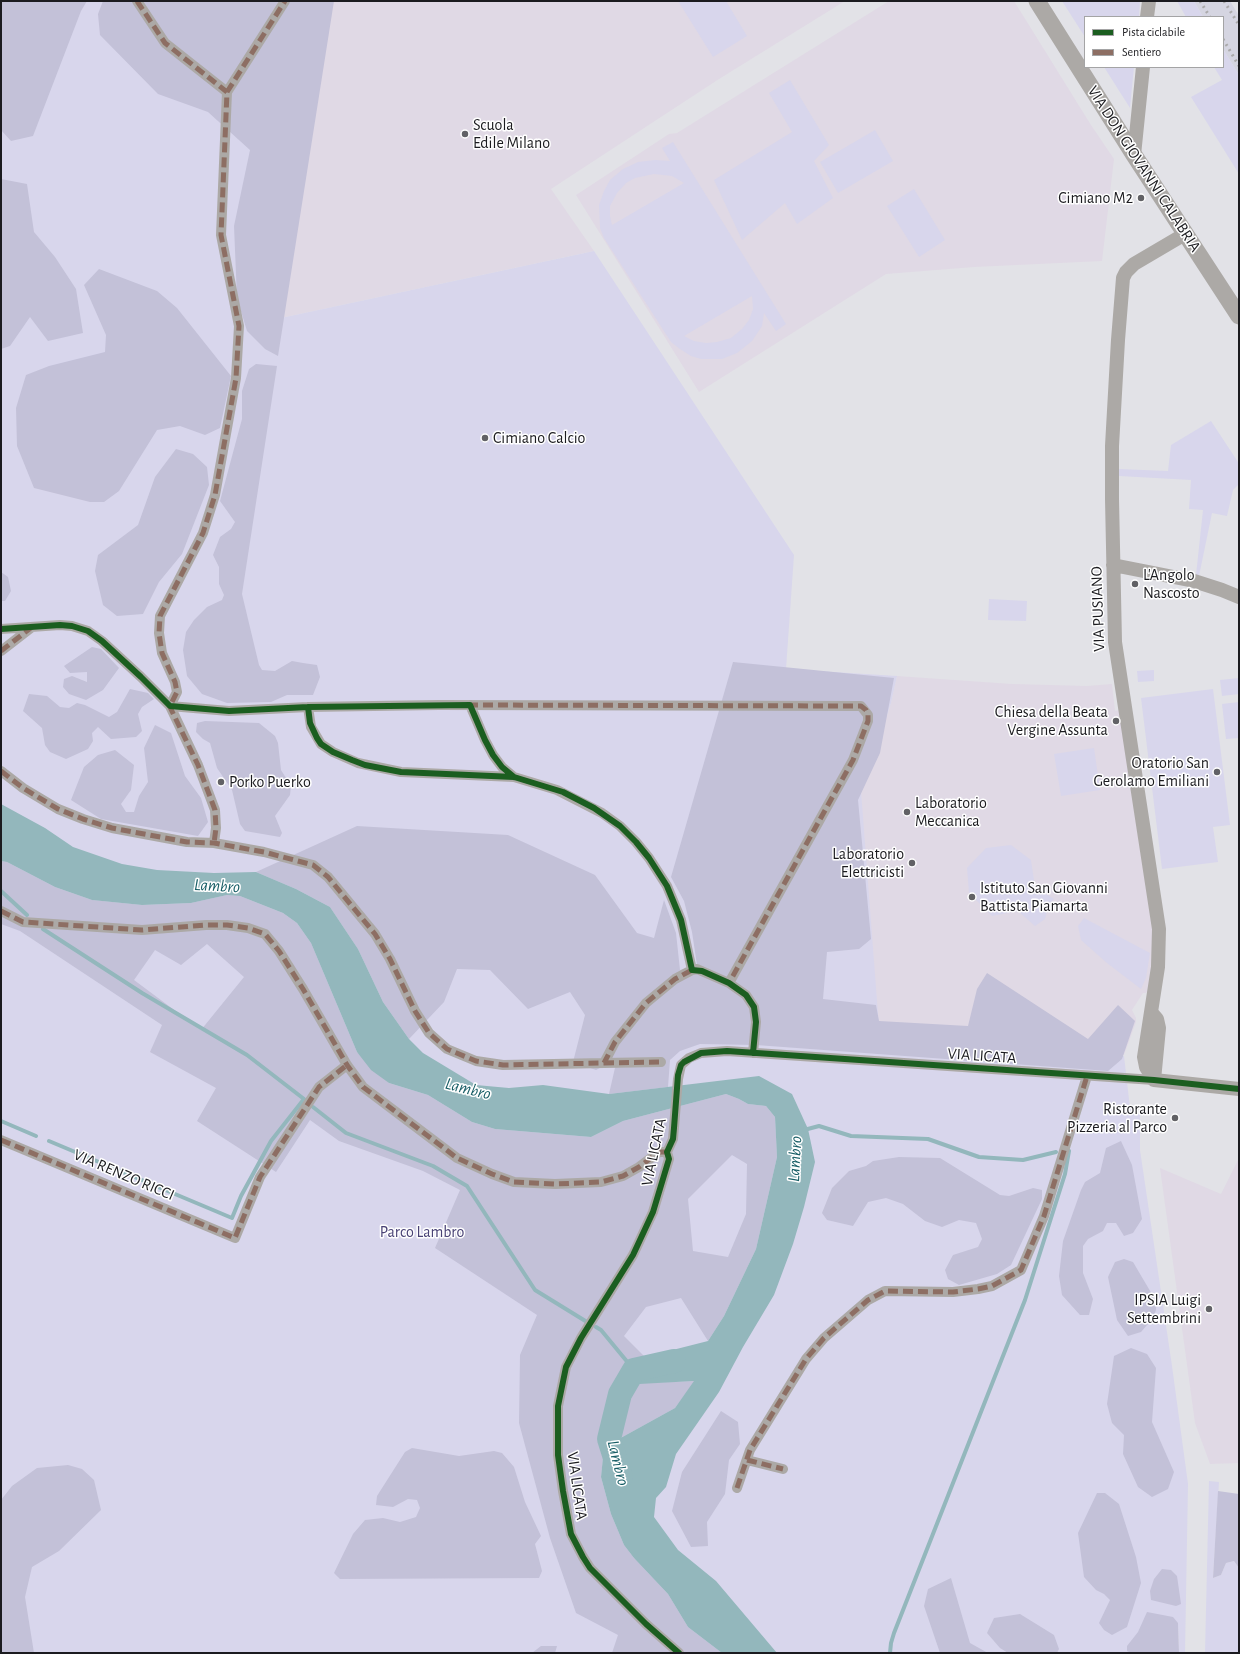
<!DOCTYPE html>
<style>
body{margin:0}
#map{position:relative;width:1240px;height:1654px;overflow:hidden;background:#e2e2e7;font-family:"Alegreya Sans",sans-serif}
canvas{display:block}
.frame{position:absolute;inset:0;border:2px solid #1b1b1f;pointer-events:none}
.legend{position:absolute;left:1084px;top:16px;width:140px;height:52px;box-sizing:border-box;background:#fff;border:1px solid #a4a4a5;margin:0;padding:5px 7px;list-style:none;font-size:12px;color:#1b1b1f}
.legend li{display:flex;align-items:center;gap:8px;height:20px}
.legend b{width:20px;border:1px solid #a4a4a5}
</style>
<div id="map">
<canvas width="1240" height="1654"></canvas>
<div class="frame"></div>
<ul class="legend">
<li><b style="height:5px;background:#1b5e20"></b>Pista ciclabile</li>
<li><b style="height:5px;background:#8d6e63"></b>Sentiero</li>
</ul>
</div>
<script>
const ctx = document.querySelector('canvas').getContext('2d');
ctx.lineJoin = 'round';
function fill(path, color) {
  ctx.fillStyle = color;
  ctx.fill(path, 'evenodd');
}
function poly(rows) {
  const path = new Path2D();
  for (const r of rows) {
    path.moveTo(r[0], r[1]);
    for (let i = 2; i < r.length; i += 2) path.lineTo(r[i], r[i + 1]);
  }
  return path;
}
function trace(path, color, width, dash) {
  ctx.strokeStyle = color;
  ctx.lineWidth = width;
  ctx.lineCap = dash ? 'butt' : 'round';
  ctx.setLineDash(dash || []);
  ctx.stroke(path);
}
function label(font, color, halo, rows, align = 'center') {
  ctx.font = font + ' "Alegreya Sans",sans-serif';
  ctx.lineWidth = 3;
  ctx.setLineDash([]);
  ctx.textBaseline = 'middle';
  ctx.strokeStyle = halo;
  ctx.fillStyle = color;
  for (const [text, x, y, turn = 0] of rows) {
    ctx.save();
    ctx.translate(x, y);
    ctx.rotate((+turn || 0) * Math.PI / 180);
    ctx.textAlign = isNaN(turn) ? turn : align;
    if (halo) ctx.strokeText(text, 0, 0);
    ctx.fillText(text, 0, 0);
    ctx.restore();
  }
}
fill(poly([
 [1194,1,1230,1,1239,16,1239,75,1223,49,1223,17,1203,17]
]), '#d5d5e1');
fill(poly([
 [315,1,845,1,719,79,551,189,594,251,267,321],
 [889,1,1014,1,1091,125,1114,159,1102,261,974,267,886,274,699,392,576,195,669,134,677,133],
 [897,676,1012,684,1087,686,1112,684,1115,711,1119,710,1154,940,1150,989,1146,993,1143,993,1132,1010,1136,1018,1136,1022,1124,1055,896,1030,809,1013,823,854,867,776,891,703],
 [1239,1158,1239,1463,1210,1464,1195,1423,1160,1168,1221,1194]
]), '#e0d9e5');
fill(poly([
 [1,1,313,1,267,321,594,251,794,555,786,669,897,676,891,703,867,776,861,791,879,1027,896,1030,1124,1056,1130,1108,1140,1115,1140,1150,1172,1366,1188,1484,1185,1653,1179,1653,1178,1623,1171,1653,1,1653],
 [678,1,726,1,747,36,713,57],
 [1062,1,1140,1,1139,17,1085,17,1085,37],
 [1177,1,1194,1,1203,17,1186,17],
 [1223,49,1239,75,1239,174,1191,97,1222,80,1214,67,1223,67],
 [1104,67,1134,67,1130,108],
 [790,80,829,145,814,161,833,198,797,224,785,203,742,240,714,180,792,132,769,93],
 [875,130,893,161,838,193,820,162],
 [673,142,786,324,776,331,764,313,762,326,752,341,737,353,722,359,701,359,691,356,680,349,671,342,604,238,600,228,599,205,604,191,610,180,623,169,638,162,655,160,670,161,662,148],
 [654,174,672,176,684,183,612,225,610,216,610,206,617,193,626,183,635,178],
 [752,296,753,309,749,320,742,329,731,338,717,342,706,343,694,341,684,336],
 [914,189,945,240,919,257,887,206],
 [1211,421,1238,462,1239,462,1239,484,1233,490,1227,516,1212,513,1199,576,1196,575,1203,510,1189,509,1191,480,1119,476,1119,469,1168,471,1171,445],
 [989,599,1027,601,1026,621,988,620],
 [1154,670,1154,681,1138,682,1137,671],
 [1239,678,1239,694,1222,696,1220,680],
 [1213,689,1230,825,1213,827,1218,862,1162,869,1141,698],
 [1239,702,1239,738,1226,739,1222,704],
 [1094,748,1100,790,1061,796,1054,754],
 [1011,845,1031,860,1035,887,1054,899,1049,904,1045,919,1035,926,1018,911,992,916,969,893,967,868,986,848],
 [1084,918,1150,953,1146,978,1141,989,1107,963,1081,940,1078,926],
 [1209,1481,1219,1482,1213,1578,1221,1575,1226,1563,1234,1561,1239,1568,1239,1653,1205,1653]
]), '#d8d6ec');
fill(poly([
 [1,1,87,1,81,11,33,136,11,141,1,130],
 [103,1,334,1,278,356,265,349,247,331,237,298,234,226,250,150,208,112,158,94,100,35,98,14],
 [1,179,27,184,34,232,55,257,76,289,83,333,48,341,30,317,10,346,1,349],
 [99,269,157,291,177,308,231,376,220,428,205,435,180,426,157,430,119,491,104,502,90,502,34,488,17,446,16,408,26,375,49,366,105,352,106,335,84,285],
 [256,364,277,366,242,594,259,665,262,670,275,671,292,661,303,663,317,665,320,677,313,695,287,695,271,702,227,703,202,694,187,676,183,650,186,632,194,620,207,607,222,600,224,595,219,584,219,567,213,555,220,537,231,529,235,522,220,501,242,419,242,391,249,369],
 [176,449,193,454,207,467,209,485,182,554,159,582,143,614,117,616,103,605,95,571,98,555,138,525,155,477],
 [1,572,8,577,11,591,5,601,1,601],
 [92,647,101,649,119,668,103,690,86,700,69,694,63,687,64,679,72,676,87,682,87,672,70,673,64,666],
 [733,662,894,678,880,753,858,800,871,939,859,949,827,952,823,999,876,1005,879,1021,968,1026,977,989,987,973,1088,1039,1118,1005,1135,1021,1122,1059,1108,1071,756,1045,700,1044,680,1051,670,1060,668,1087,609,1094,617,1059,596,1070,573,1062,585,1015,570,992,528,1009,490,970,457,969,444,1002,409,1039,383,1002,358,949,330,907,296,889,256,872,357,826,508,835,595,875,637,933,654,938,664,900,676,933,680,970,697,965,692,932,684,901,671,877],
 [130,689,148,693,154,699,142,707,138,714,142,731,136,737,111,739,98,727,92,733,93,741,88,749,66,759,50,752,45,745,42,728,23,711,29,694,47,696,60,707,69,708,77,703,85,705,109,717,117,712],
 [205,721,259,723,275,736,278,743,281,770,291,786,290,795,275,816,282,833,280,837,245,831,240,824,232,790,217,768,210,743,203,739,196,732,197,723],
 [155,725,171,733,185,776,201,798,208,822,198,836,101,819,71,800,84,767,98,755,115,750,134,765,131,790,121,804,126,812,134,812,139,796,148,782,144,748],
 [1,861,7,862,55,887,92,900,142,905,191,903,227,895,240,896,283,913,297,923,311,943,357,1052,389,1083,428,1095,472,1122,495,1129,591,1137,623,1121,726,1094,739,1099,748,1104,766,1106,775,1117,777,1157,756,1249,724,1316,708,1341,681,1298,646,1307,624,1336,645,1357,639,1383,695,1381,675,1408,617,1440,603,1457,601,1477,611,1514,624,1545,634,1558,668,1594,688,1627,722,1653,612,1653,618,1635,576,1613,550,1538,519,1423,520,1355,537,1315,435,1248,460,1190,423,1171,339,1141,310,1120,276,1172,197,1121,216,1088,150,1052,162,1025,20,931,1,924],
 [207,944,244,977,201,1030,134,980,155,950,181,965],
 [732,1155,747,1164,746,1214,728,1257,693,1251,688,1199],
 [1121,1141,1132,1165,1142,1219,1133,1233,1124,1236,1116,1223,1107,1223,1103,1231,1088,1239,1083,1246,1083,1273,1093,1299,1089,1315,1080,1315,1062,1295,1059,1276,1063,1241,1081,1190,1085,1182,1100,1173,1106,1148],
 [899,1157,940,1158,1000,1195,1009,1196,1033,1188,1042,1190,1042,1199,1011,1265,997,1274,959,1285,948,1279,945,1270,953,1255,978,1247,982,1239,976,1223,959,1220,942,1227,925,1221,903,1204,886,1198,868,1202,853,1226,827,1220,822,1213,832,1188,849,1171,866,1166,873,1161],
 [1124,1259,1133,1262,1156,1301,1156,1310,1153,1318,1141,1332,1128,1336,1117,1320,1108,1277,1115,1262],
 [1131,1348,1147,1354,1156,1368,1152,1422,1174,1472,1168,1489,1152,1497,1138,1487,1123,1454,1124,1435,1112,1423,1107,1404,1114,1356],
 [721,1411,738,1422,740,1444,729,1460,725,1494,707,1522,708,1546,691,1547,672,1511,682,1472],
 [412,1448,459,1456,494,1451,502,1453,514,1467,525,1502,541,1536,535,1544,542,1571,539,1578,340,1579,334,1573,353,1534,365,1520,383,1518,400,1522,416,1517,420,1508,417,1500,408,1499,393,1507,376,1505,377,1496,405,1452],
 [68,1465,82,1469,94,1480,101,1510,59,1551,32,1567,25,1597,34,1653,1,1653,1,1500,12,1486,37,1468],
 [1218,1491,1239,1494,1239,1568,1234,1561,1226,1563,1221,1575,1213,1578],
 [1097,1493,1105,1493,1119,1504,1136,1557,1141,1583,1127,1627,1112,1635,1104,1630,1099,1623,1110,1600,1104,1594,1096,1590,1084,1577,1078,1533],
 [1162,1569,1171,1570,1177,1576,1181,1604,1176,1606,1151,1600,1150,1591,1154,1579],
 [951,1578,970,1643,988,1653,940,1653,924,1606,928,1589],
 [1147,1612,1173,1617,1178,1623,1179,1653,1131,1653,1127,1651,1127,1646,1138,1632],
 [1020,1614,1054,1635,1059,1649,1057,1653,1008,1653,1000,1648,987,1633,994,1618],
 [541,1646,557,1646,555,1653,532,1653]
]), '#c3c1d8');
fill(poly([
 [1,804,45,828,73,847,122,864,157,870,214,873,256,872,296,889,330,907,358,949,383,1002,409,1039,423,1053,476,1085,509,1088,543,1085,609,1094,759,1076,792,1094,808,1129,815,1162,804,1207,793,1244,774,1295,743,1347,719,1392,676,1454,666,1487,656,1498,654,1517,678,1550,716,1581,777,1653,722,1653,688,1627,668,1594,634,1558,624,1545,611,1514,601,1477,603,1457,617,1440,675,1408,694,1381,639,1384,645,1357,708,1341,724,1316,756,1249,777,1157,775,1117,766,1106,748,1104,739,1099,726,1094,623,1121,591,1137,495,1129,472,1122,428,1095,389,1083,371,1070,357,1052,311,943,297,923,283,913,240,896,227,895,191,903,142,905,92,900,55,887,7,862,1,861]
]), '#93b7bc');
trace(poly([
 [1,891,27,915],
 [43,929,142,993,247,1055,304,1099,271,1141,241,1196,232,1218,49,1141],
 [313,1107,346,1133,433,1166,467,1186,535,1290,587,1322],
 [1,1121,36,1136],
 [804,1130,819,1126,851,1136,928,1139,979,1157,1023,1160,1056,1152],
 [596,1327,601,1330,634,1370],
 [890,1653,891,1643,894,1633,1025,1300,1065,1174,1069,1151,1068,1151]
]), '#93b7bc', 4);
trace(poly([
 [621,1477,609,1439,620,1394,634,1370,674,1361]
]), '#93b7bc', 24);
trace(poly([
 [137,1,165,43,227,92,221,235,239,326,236,378,215,495,203,533,160,616,159,633,162,653,175,682,177,692,170,706],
 [227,92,285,1],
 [1,629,60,625,72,626,88,631,102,641,141,677,170,706,198,765,215,810,216,828,214,843],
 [1,651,32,627],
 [470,705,485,740,493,755,502,767,514,777],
 [170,706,229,711,308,707,439,705,861,706,868,715,868,721,853,760,729,983],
 [308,707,311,727,321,744,333,752,358,763,401,772,514,777,557,790,602,813,620,826,636,842,649,858,667,886,681,920,692,970],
 [1,771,23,788,58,809,83,819,112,828,187,842,214,843,264,852,313,865,328,877,375,934,390,959,415,1011,429,1033,447,1049,476,1061,503,1065,604,1063,615,1042,646,1003,675,979,692,970,697,969,729,983,746,995,754,1007,756,1022,753,1053],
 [1,911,23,922,142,930,206,925,227,925,248,928,265,934,279,951,303,989,347,1065,363,1087,457,1158,492,1174,514,1182,555,1184,601,1182,623,1176,639,1167,659,1152,667,1152],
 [604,1063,661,1062],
 [1,1140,235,1238,260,1177,319,1087,347,1065],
 [747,1460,783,1469],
 [737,1488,750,1450,806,1359,824,1338,868,1300,885,1291,953,1292,978,1289,992,1286,1021,1270,1044,1216,1087,1076],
 [679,1653,646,1624,590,1568,583,1557,571,1534,563,1491,558,1455,558,1406,566,1367,581,1338,633,1255,653,1212,669,1159,667,1152,673,1139,678,1079,681,1065,689,1058,701,1053,727,1051,1154,1080]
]), '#aca9a6', 10);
trace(poly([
 [1147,17,1149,1],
 [1134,155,1143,67],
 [1113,565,1194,581,1222,590,1239,597],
 [1151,1012,1157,1019,1159,1028,1154,1080],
 [1154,1080,1146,1067,1144,1057,1158,967,1159,929,1115,642,1112,499,1112,446,1118,340,1123,278,1126,272,1134,264,1185,234],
 [1154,1080,1239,1089]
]), '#aca9a6', 14);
trace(poly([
 [1037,1,1134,155,1239,316]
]), '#aca9a6', 17);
trace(poly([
 [1200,1,1210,17],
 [1224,1,1239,25],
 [1223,39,1239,66]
]), '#abaaab', 3, [2, 4]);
trace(poly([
 [137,1,165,43,227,92,221,235,239,326,236,378,215,495,203,533,160,616,159,633,162,653,175,682,177,692,170,706],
 [227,92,285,1],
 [1,651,32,627],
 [169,705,198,765,215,810,216,828,214,843],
 [468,705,855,706,861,706,866,710,868,715,868,721,853,760,729,983],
 [1,771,23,788,58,809,83,819,112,828,187,842,214,843,264,852,313,865,328,877,375,934,390,959,415,1011,429,1033,447,1049,476,1061,503,1065,604,1063,615,1042,646,1003,675,979,692,970,695,970],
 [1,911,23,922,142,930,206,925,227,925,248,928,265,934,279,951,303,989,347,1065,363,1087,457,1158,492,1174,514,1182,555,1184,601,1182,623,1176,639,1167,659,1152,667,1152],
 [604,1063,661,1062],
 [1,1140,235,1238,260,1177,319,1087,347,1065],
 [747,1460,783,1469],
 [737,1488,750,1450,806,1359,824,1338,868,1300,885,1291,953,1292,978,1289,992,1286,1021,1270,1044,1216,1087,1076]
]), '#8d6e63', 5, [10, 5]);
trace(poly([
 [1,629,60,625,72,626,88,631,102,641,141,677,170,706,229,711,308,707,470,705,485,740,493,755,502,767,514,777],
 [308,707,310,723,317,738,321,744,333,752,352,760,365,765,401,772,514,777,563,792,594,808,620,826,636,842,649,858,667,886,681,920,692,970,702,971,729,983,746,995,754,1007,756,1022,753,1053],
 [679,1653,646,1624,590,1568,583,1557,571,1534,563,1491,558,1455,558,1406,566,1367,581,1338,633,1255,653,1212,669,1159,667,1152,673,1139,674,1128,678,1075,681,1065,684,1062,701,1053,727,1051,1154,1080,1239,1089]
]), '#1b5e20', 6);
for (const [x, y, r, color] of [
 [465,134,4,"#616165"],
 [1141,198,4,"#616165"],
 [485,438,4,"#616165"],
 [1135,584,4,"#616165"],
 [1116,721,4,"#616165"],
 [1217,772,4,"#616165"],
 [221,782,4,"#616165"],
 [907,812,4,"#616165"],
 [912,863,4,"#616165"],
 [972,897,4,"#616165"],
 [1175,1118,4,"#616165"],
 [1209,1309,4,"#616165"]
]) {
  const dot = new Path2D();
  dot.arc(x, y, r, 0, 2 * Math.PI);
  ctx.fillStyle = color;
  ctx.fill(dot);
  trace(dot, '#fff', 1.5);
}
label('16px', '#1b1b1f', '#fff', [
 ["Scuola",473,125],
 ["Edile Milano",473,143],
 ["Cimiano M2",1133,198,"right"],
 ["Cimiano Calcio",493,438],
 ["L'Angolo",1143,575],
 ["Nascosto",1143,593],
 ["Chiesa della Beata",1108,712,"right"],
 ["Vergine Assunta",1108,730,"right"],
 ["Oratorio San",1209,763,"right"],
 ["Gerolamo Emiliani",1209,781,"right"],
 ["Porko Puerko",229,782],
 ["Laboratorio",915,803],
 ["Meccanica",915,821],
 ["Laboratorio",904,854,"right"],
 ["Elettricisti",904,872,"right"],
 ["Istituto San Giovanni",980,888],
 ["Battista Piamarta",980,906],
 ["Ristorante",1167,1109,"right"],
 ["Pizzeria al Parco",1167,1127,"right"],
 ["IPSIA Luigi",1201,1300,"right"],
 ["Settembrini",1201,1318,"right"]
], 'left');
label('16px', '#1b1b1f', '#fff', [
 ["VIA DON GIOVANNI CALABRIA",1144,169,57],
 ["VIA PUSIANO",1098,609,-92],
 ["VIA LICATA",982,1056,4],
 ["VIA LICATA",654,1152,-78],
 ["VIA RENZO RICCI",124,1175,23],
 ["VIA LICATA",577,1486,82]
]);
label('16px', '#494275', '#fff', [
 ["Parco Lambro",422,1232]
]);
label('italic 17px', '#175d65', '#fff', [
 ["Lambro",217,886,3],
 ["Lambro",468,1089,14],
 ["Lambro",795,1159,-87],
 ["Lambro",618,1463,76]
]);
</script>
